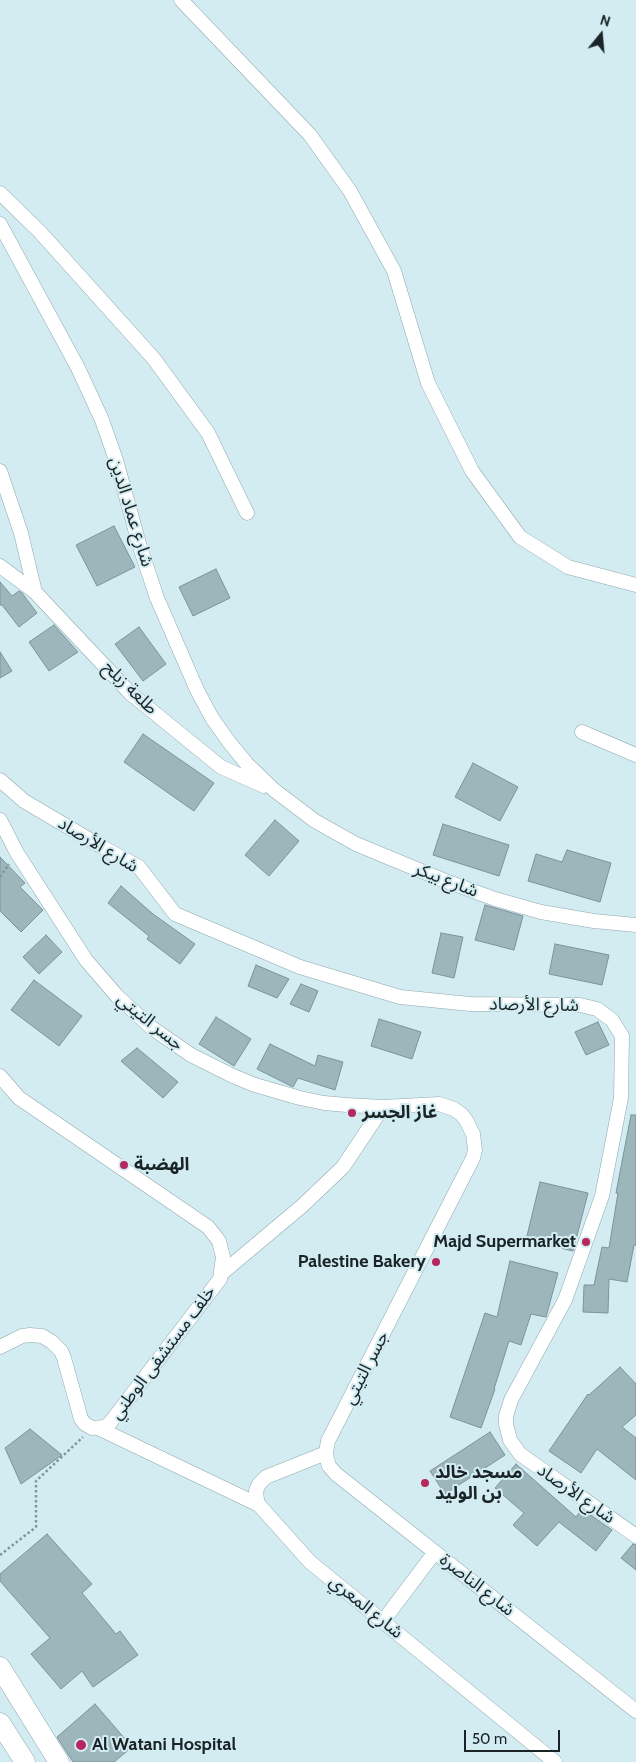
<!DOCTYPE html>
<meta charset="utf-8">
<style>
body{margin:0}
#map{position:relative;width:636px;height:1762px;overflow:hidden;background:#d2ecf2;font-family:Cabin,sans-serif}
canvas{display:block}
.north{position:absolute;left:576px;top:10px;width:50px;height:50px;-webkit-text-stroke:4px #d2ecf2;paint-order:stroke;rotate:17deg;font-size:14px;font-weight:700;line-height:20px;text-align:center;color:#1a2426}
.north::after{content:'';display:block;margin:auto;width:18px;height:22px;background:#1a2426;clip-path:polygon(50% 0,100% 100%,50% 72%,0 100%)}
.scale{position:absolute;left:464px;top:1730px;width:96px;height:22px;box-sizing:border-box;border:2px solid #1a2426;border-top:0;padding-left:6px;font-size:15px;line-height:18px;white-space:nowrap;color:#1a2426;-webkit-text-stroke:4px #d2ecf2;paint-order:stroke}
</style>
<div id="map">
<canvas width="636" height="1762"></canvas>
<div class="north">N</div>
<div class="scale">50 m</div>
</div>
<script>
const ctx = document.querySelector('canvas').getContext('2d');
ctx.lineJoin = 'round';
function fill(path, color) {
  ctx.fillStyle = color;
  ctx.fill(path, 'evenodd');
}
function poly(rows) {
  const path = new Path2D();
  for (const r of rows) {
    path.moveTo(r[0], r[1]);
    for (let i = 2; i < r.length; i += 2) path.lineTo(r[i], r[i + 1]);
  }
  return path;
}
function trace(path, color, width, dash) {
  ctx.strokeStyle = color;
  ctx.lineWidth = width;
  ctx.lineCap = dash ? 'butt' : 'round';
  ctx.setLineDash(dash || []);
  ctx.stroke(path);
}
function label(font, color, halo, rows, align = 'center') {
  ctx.font = font + ' Cabin,"Noto Sans Arabic",sans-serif';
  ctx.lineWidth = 4;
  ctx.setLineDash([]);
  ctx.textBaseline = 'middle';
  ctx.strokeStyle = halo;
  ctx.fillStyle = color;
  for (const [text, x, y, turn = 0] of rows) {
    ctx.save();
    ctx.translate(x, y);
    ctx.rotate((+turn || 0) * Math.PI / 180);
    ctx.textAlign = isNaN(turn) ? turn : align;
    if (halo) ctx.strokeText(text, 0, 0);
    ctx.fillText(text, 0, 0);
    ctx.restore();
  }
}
const building = poly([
 [114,526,135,567,97,586,76,545,114,526],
 [216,569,230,598,193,616,179,587,216,569],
 [0,582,12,596,19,591,22,593,37,613,19,627,2,605,0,605,0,582],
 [54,625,78,652,49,671,29,642,54,625],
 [139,627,166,664,143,681,115,644,139,627],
 [0,652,12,671,0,678,0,652],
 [143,734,214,783,194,811,124,762,143,734],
 [473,763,518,787,500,821,455,797,473,763],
 [275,820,299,841,269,876,245,855,275,820],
 [443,824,509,845,499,876,433,855,443,824],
 [567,850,611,863,600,902,528,881,536,854,562,862,567,850],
 [0,857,25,883,20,887,43,910,21,932,0,911,0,857],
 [121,886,153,914,195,944,180,964,147,939,149,936,108,903,121,886],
 [485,905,523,916,514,950,475,940,485,905],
 [441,933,463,937,454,978,432,973,441,933],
 [46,935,62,952,39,974,23,957,46,935],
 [555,944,609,955,602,985,549,974,555,944],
 [256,965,289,979,277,998,248,986,256,965],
 [34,980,82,1016,59,1046,11,1010,34,980],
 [301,984,318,991,309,1012,290,1004,301,984],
 [216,1017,251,1039,234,1066,199,1044,216,1017],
 [379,1019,421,1032,412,1059,371,1046,379,1019],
 [598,1022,609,1045,586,1055,575,1032,598,1022],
 [270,1044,315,1066,318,1055,343,1062,335,1090,298,1078,293,1087,257,1069,270,1044],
 [137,1048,178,1082,163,1098,121,1061,137,1048],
 [631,1115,636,1115,636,1245,634,1245,627,1282,609,1279,608,1313,583,1312,584,1285,594,1285,602,1247,609,1248,618,1193,616,1193,631,1115],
 [540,1182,588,1193,573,1251,526,1240,540,1182],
 [510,1261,558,1273,546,1317,531,1314,521,1345,509,1341,494,1389,495,1389,481,1428,450,1417,485,1313,497,1317,510,1261],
 [620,1367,636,1384,636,1415,622,1427,636,1438,636,1480,597,1449,581,1473,549,1451,588,1394,589,1395,620,1367],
 [30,1429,62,1455,21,1484,5,1448,30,1429],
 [490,1432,505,1455,445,1494,430,1471,490,1432],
 [516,1464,576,1517,582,1509,612,1530,596,1551,559,1522,537,1546,513,1525,524,1513,495,1488,516,1464],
 [47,1534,92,1584,82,1593,116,1634,120,1631,138,1655,93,1687,82,1671,61,1689,31,1654,50,1638,0,1581,0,1574,47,1534],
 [633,1544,636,1545,636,1570,621,1558,633,1544],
 [95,1704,132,1747,114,1762,73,1762,57,1737,95,1704]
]);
fill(building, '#9cb6bc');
trace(building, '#7b9399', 1);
const minor = poly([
 [181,0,310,135,350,191,394,271,428,383,472,471,520,537,568,567,636,585],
 [0,193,40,232,154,359,208,433,247,513],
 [0,224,78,368,102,420,116,460,140,547,157,598,197,690,212,718,229,742,247,764,274,790,315,821,356,844,443,880,495,899,541,912,594,921,636,925],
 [0,471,21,533,35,592],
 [0,566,35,592,130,693,221,767,264,786],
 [582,732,636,755],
 [0,780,24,801,102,847,139,867,175,914,300,967,400,997,470,1004,580,1005,597,1009,612,1020,622,1036,621,1098,602,1196,565,1300,511,1400,506,1416,506,1424,510,1440,520,1454,636,1536],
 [0,820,17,853,86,960,117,996,152,1028,191,1055,233,1076,255,1085,300,1098,324,1103,347,1105,383,1107],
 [0,1076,19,1098,208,1227,219,1241,223,1257,220,1279,110,1423,105,1427,92,1428,85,1424,81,1419,64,1358,61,1351,52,1342,42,1336,30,1335,22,1336,0,1347],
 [221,1274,302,1206,343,1167,383,1107,439,1104,454,1109,461,1114,466,1120,473,1134,475,1150,473,1158,328,1441,326,1453,327,1459,329,1466,336,1474,636,1711],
 [100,1429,259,1505],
 [326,1453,266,1477,259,1484,256,1491,257,1500,259,1505,310,1562,555,1762],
 [383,1621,435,1552]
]);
const secondary = poly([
 [0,1667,59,1762],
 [0,1723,25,1762]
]);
trace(minor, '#8fa8ae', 15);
trace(secondary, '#8fa8ae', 21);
trace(poly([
 [0,877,9,864],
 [0,1555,36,1527,36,1481,83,1437]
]), '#82959a', 2.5, [2.5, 2.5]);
trace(minor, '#fff', 14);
trace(secondary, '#fff', 20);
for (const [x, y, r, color] of [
 [352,1113,5,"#b5275d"],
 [124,1165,5,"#b5275d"],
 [586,1242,5,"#b5275d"],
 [436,1262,5,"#b5275d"],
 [425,1483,5,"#b5275d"],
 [81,1745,6,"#b5275d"]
]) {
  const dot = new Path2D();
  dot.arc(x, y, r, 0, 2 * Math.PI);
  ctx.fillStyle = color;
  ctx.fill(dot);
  trace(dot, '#d2ecf2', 2);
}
label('18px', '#1a2426', '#d2ecf2', [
 ["شارع عماد الدين",131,512,73],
 ["طلعة زبلح",130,688,44],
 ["شارع الأرصاد",98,845,31],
 ["شارع بيكر",446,880,21],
 ["شارع الأرصاد",534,1005,1],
 ["جسر التيتي",150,1022,39],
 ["خلف مستشفى الوطني",163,1353,-53],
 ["جسر التيتي",366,1368,-63],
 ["شارع الأرصاد",576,1494,35],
 ["شارع الناصرة",477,1585,38],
 ["شارع المعري",366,1607,39]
]);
label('bold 18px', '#1a2426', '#d2ecf2', [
 ["غاز الجسر",362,1113],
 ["الهضبة",134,1165],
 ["Majd Supermarket",576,1242,"right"],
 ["Palestine Bakery",426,1262,"right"],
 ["مسجد خالد",435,1473],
 ["بن الوليد",435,1494],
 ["Al Watani Hospital",92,1745]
], 'left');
</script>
